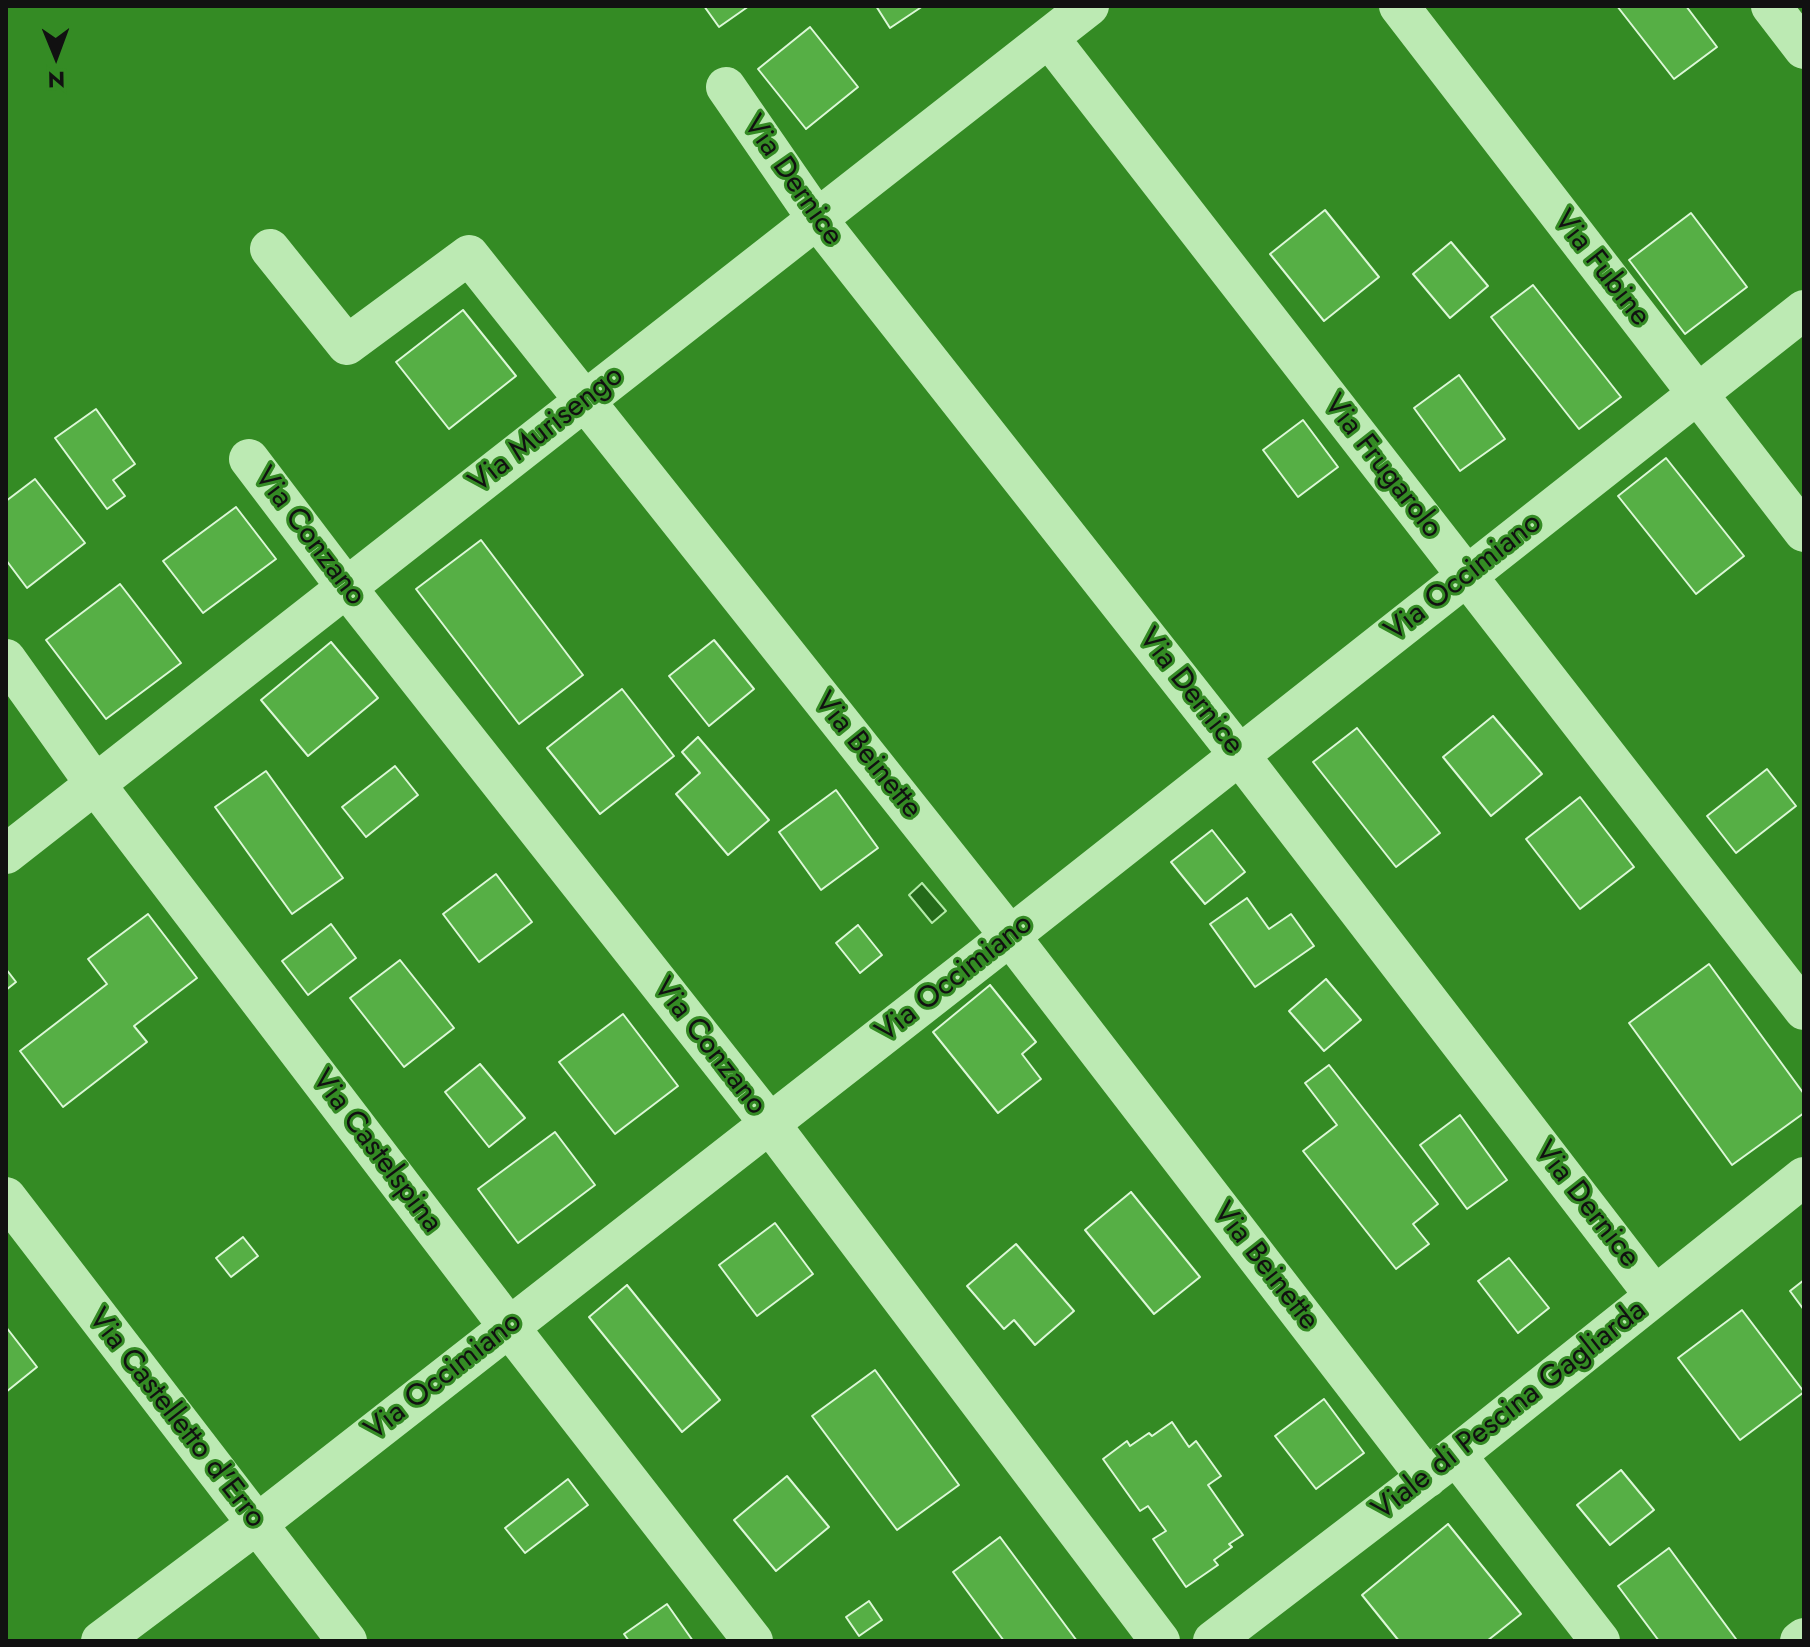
<!DOCTYPE html>
<style>
body{margin:0}
#map{position:relative;width:1810px;height:1647px;overflow:hidden;background:#348b24;font-family:Jost,sans-serif}
canvas{display:block}
.frame{position:absolute;inset:0;border:8px solid #111;pointer-events:none}
.north{position:absolute;left:16px;top:16px;width:80px;height:80px;-webkit-text-stroke:6px #348b24;paint-order:stroke;rotate:179deg;font-size:22px;font-weight:700;line-height:32px;text-align:center;color:#111}
.north::after{content:'';display:block;margin:auto;width:28px;height:36px;background:#111;clip-path:polygon(50% 0,100% 100%,50% 72%,0 100%)}
</style>
<div id="map">
<canvas width="1810" height="1647"></canvas>
<div class="frame"></div>
<div class="north">N</div>
</div>
<script>
const ctx = document.querySelector('canvas').getContext('2d');
ctx.lineJoin = 'round';
function fill(path, color) {
  ctx.fillStyle = color;
  ctx.fill(path, 'evenodd');
}
function poly(rows) {
  const path = new Path2D();
  for (const r of rows) {
    path.moveTo(r[0], r[1]);
    for (let i = 2; i < r.length; i += 2) path.lineTo(r[i], r[i + 1]);
  }
  return path;
}
function trace(path, color, width, dash) {
  ctx.strokeStyle = color;
  ctx.lineWidth = width;
  ctx.lineCap = dash ? 'butt' : 'round';
  ctx.setLineDash(dash || []);
  ctx.stroke(path);
}
function label(font, color, halo, rows, align = 'center') {
  ctx.font = font + ' Jost,sans-serif';
  ctx.lineWidth = 6;
  ctx.setLineDash([]);
  ctx.textBaseline = 'middle';
  ctx.strokeStyle = halo;
  ctx.fillStyle = color;
  for (const [text, x, y, turn = 0] of rows) {
    ctx.save();
    ctx.translate(x, y);
    ctx.rotate((+turn || 0) * Math.PI / 180);
    ctx.textAlign = isNaN(turn) ? turn : align;
    if (halo) ctx.strokeText(text, 0, 0);
    ctx.fillText(text, 0, 0);
    ctx.restore();
  }
}
const water = poly([
 [922,883,946,911,932,923,909,895,922,883]
]);
fill(water, '#256b1a');
trace(water, '#b3eba7', 2);
const building = poly([
 [704,6,749,6,719,27,704,6],
 [876,6,923,6,890,28,876,6],
 [1617,6,1686,6,1717,47,1674,79,1617,6],
 [810,27,858,87,806,129,758,69,810,27],
 [1325,210,1379,277,1324,321,1270,254,1325,210],
 [1691,213,1747,287,1685,334,1629,260,1691,213],
 [1451,242,1488,286,1450,318,1413,274,1451,242],
 [1533,285,1621,397,1579,429,1491,317,1533,285],
 [463,310,516,376,449,429,396,362,463,310],
 [1459,375,1505,439,1460,471,1414,408,1459,375],
 [96,409,135,464,113,480,125,496,107,509,55,438,96,409],
 [1303,420,1338,467,1298,497,1263,450,1303,420],
 [1666,458,1744,556,1696,594,1618,496,1666,458],
 [35,479,85,543,27,588,6,560,6,501,35,479],
 [236,507,276,559,203,613,163,561,236,507],
 [481,540,583,675,519,724,416,589,481,540],
 [120,584,181,663,106,719,46,640,120,584],
 [714,640,754,689,709,726,669,676,714,640],
 [331,642,378,698,308,756,261,700,331,642],
 [622,689,674,756,600,814,547,748,622,689],
 [1493,716,1542,774,1491,816,1443,757,1493,716],
 [1357,728,1440,833,1396,867,1313,762,1357,728],
 [698,737,769,820,728,855,676,794,700,773,682,752,698,737],
 [395,766,418,795,366,837,342,807,395,766],
 [1767,769,1796,806,1736,853,1707,816,1767,769],
 [266,771,343,878,292,914,215,807,266,771],
 [836,790,878,848,821,890,779,832,836,790],
 [1580,797,1634,867,1580,909,1526,839,1580,797],
 [1212,830,1245,872,1205,904,1171,862,1212,830],
 [496,874,532,922,479,962,443,914,496,874],
 [1247,898,1269,929,1291,914,1314,946,1255,987,1210,924,1247,898],
 [148,914,197,978,134,1026,147,1042,63,1107,20,1051,107,984,88,959,148,914],
 [331,924,356,958,308,995,282,961,331,924],
 [858,925,882,955,860,973,836,943,858,925],
 [400,960,454,1028,404,1067,350,998,400,960],
 [1709,964,1804,1094,1804,1113,1732,1165,1629,1023,1709,964],
 [6,969,16,982,6,990,6,969],
 [1326,979,1361,1020,1324,1051,1289,1011,1326,979],
 [990,985,1036,1042,1022,1054,1041,1079,998,1113,933,1032,990,985],
 [623,1014,678,1086,615,1134,559,1062,623,1014],
 [480,1064,525,1118,489,1147,445,1092,480,1064],
 [1329,1065,1438,1204,1413,1224,1429,1244,1396,1269,1303,1151,1337,1125,1305,1083,1329,1065],
 [1460,1115,1507,1180,1467,1209,1420,1145,1460,1115],
 [555,1132,595,1185,518,1243,478,1189,555,1132],
 [1131,1192,1200,1277,1154,1314,1085,1230,1131,1192],
 [775,1223,813,1274,757,1316,719,1265,775,1223],
 [243,1237,258,1256,231,1277,216,1258,243,1237],
 [1016,1244,1074,1311,1035,1345,1014,1320,1004,1329,967,1286,1016,1244],
 [1509,1258,1549,1308,1518,1333,1478,1281,1509,1258],
 [1804,1280,1804,1310,1790,1291,1804,1280],
 [627,1285,720,1400,682,1432,589,1317,627,1285],
 [1742,1310,1804,1392,1740,1440,1678,1358,1742,1310],
 [6,1327,37,1367,6,1392,6,1327],
 [875,1370,959,1485,897,1530,812,1416,875,1370],
 [1324,1399,1364,1453,1316,1489,1275,1436,1324,1399],
 [1172,1422,1189,1447,1196,1441,1221,1476,1208,1485,1243,1535,1229,1544,1232,1547,1214,1560,1218,1565,1186,1587,1153,1539,1166,1531,1148,1506,1140,1511,1103,1459,1127,1441,1130,1446,1149,1433,1152,1436,1172,1422],
 [1621,1470,1654,1510,1610,1545,1577,1505,1621,1470],
 [787,1476,829,1527,776,1571,734,1520,787,1476],
 [568,1479,588,1505,525,1553,505,1528,568,1479],
 [1448,1524,1521,1614,1487,1641,1399,1641,1362,1595,1448,1524],
 [1000,1537,1077,1641,1004,1641,953,1572,1000,1537],
 [1669,1548,1736,1639,1734,1641,1659,1641,1618,1586,1669,1548],
 [869,1601,882,1620,859,1636,846,1617,869,1601],
 [667,1604,693,1641,629,1641,624,1634,667,1604]
]);
fill(building, '#56af45');
trace(building, '#dcf8d7', 2);
trace(poly([
 [1399,6,1804,532],
 [1771,6,1804,49],
 [1049,38,1804,1010],
 [726,87,817,219,1240,756,1655,1296],
 [270,249,347,345,469,255,1010,936,1427,1478],
 [249,459,346,587,770,1124,1160,1641],
 [6,659,95,784,509,1327,753,1641],
 [6,854,1089,6],
 [6,1197,347,1641],
 [1456,1455,1600,1641],
 [101,1641,257,1524,1010,936,1804,310],
 [1213,1641,1456,1455,1804,1177],
 [1800,1641,1804,1638]
]), '#bceab3', 40);
label('30px', '#111', '#348b24', [
 ["Via Dernice",792,181,55],
 ["Via Fubine",1601,269,52],
 ["Via Murisengo",547,430,-38],
 ["Via Frugarolo",1382,467,52],
 ["Via Conzano",309,537,53],
 ["Via Occimiano",1464,578,-38],
 ["Via Dernice",1190,692,52],
 ["Via Beinette",867,756,51],
 ["Via Occimiano",955,979,-38],
 ["Via Conzano",709,1047,52],
 ["Via Castelspina",376,1152,53],
 ["Via Dernice",1586,1205,52],
 ["Via Beinette",1265,1267,52],
 ["Via Occimiano",444,1377,-38],
 ["Viale di Pescina Gagliarda",1510,1411,-38],
 ["Via Castelletto d'Erro",176,1419,52]
]);
</script>
